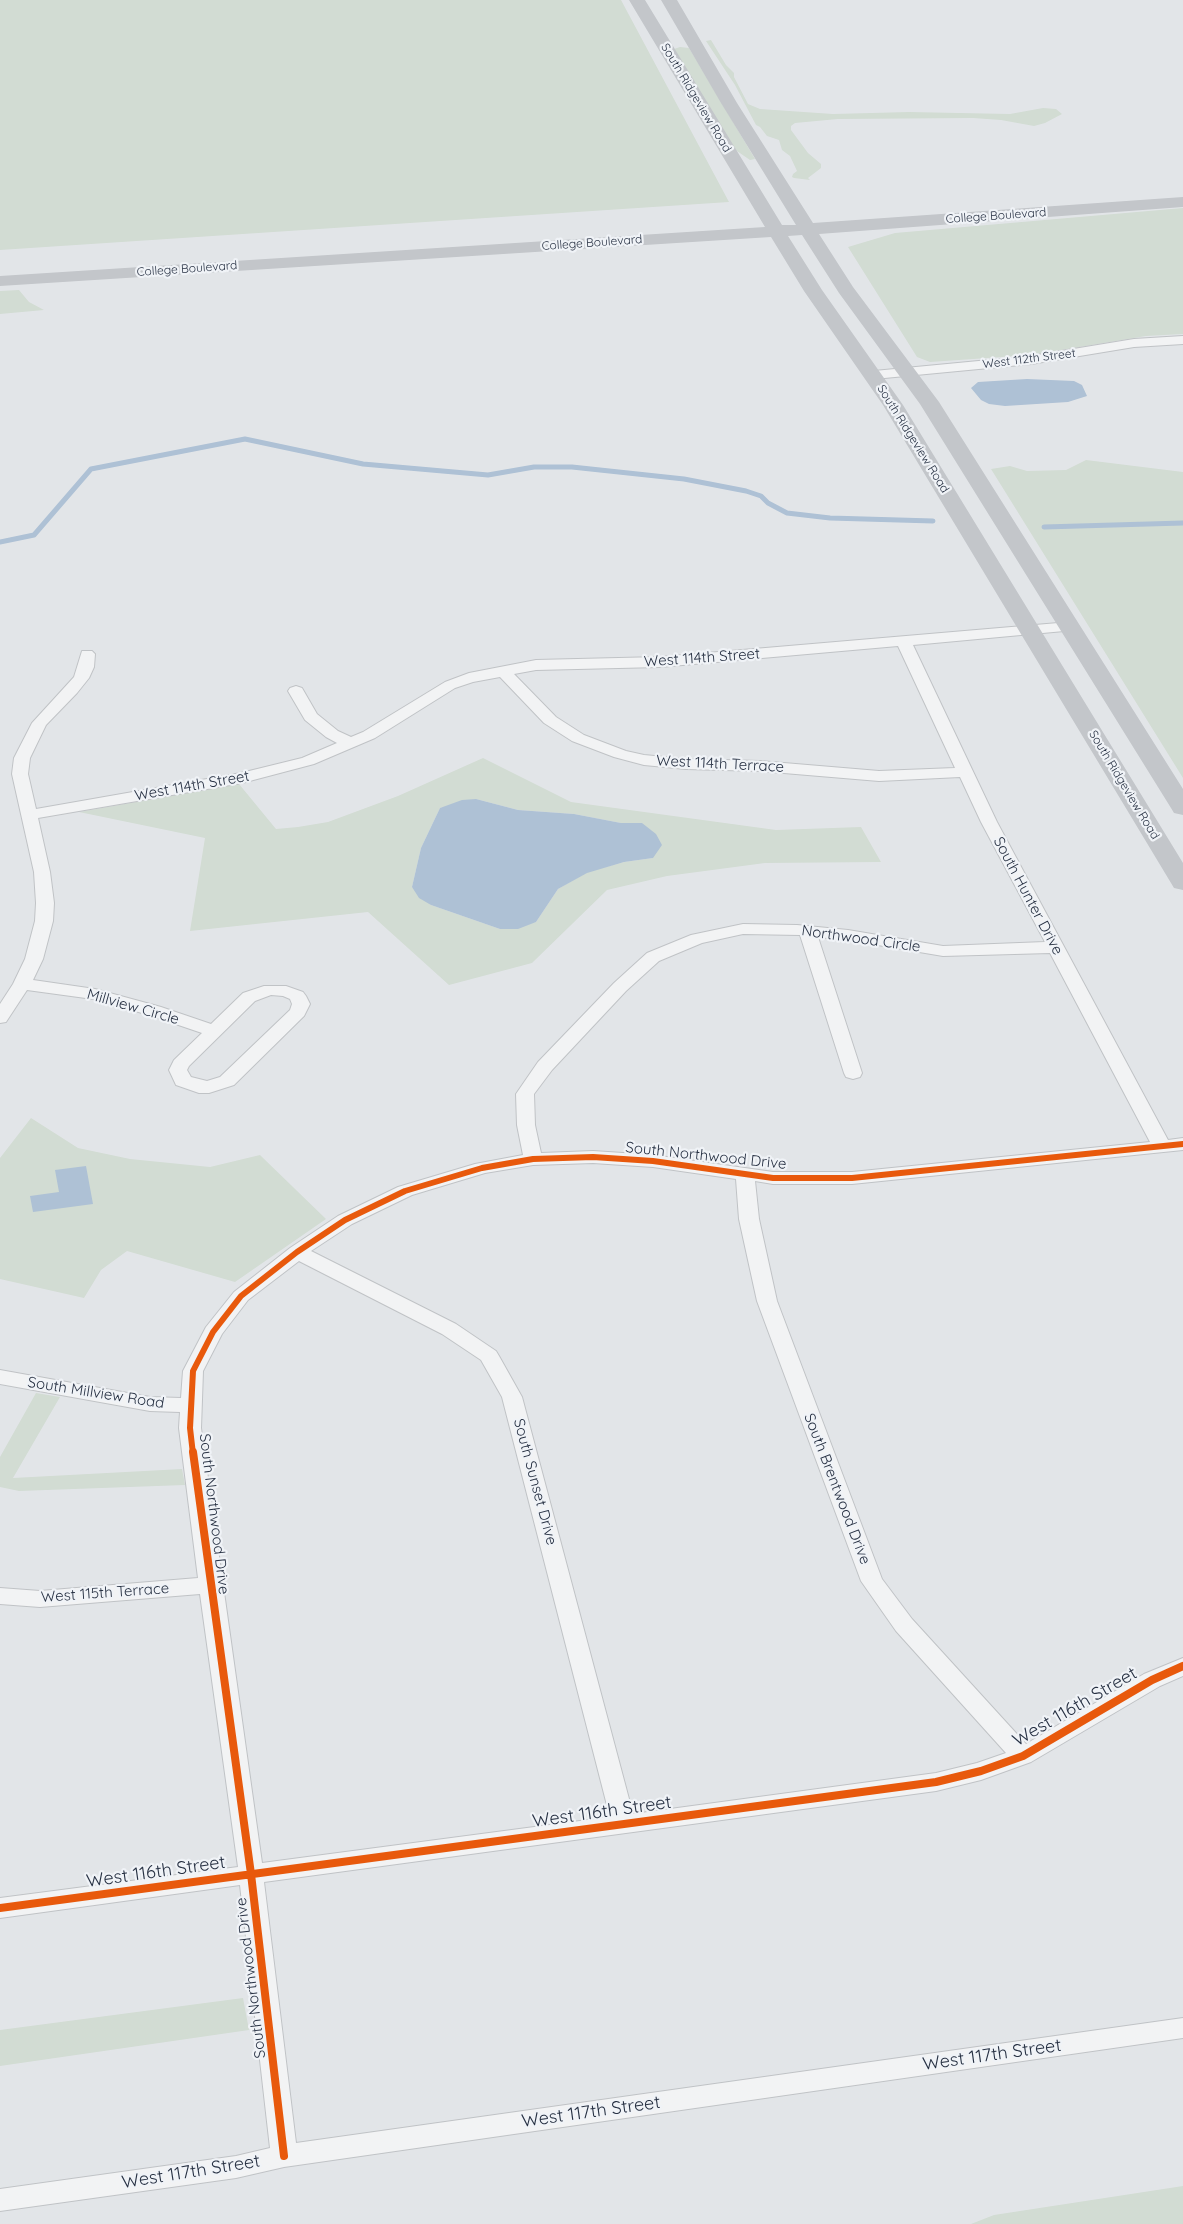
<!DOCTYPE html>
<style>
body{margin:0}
canvas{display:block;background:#e2e5e8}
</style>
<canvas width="1183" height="2224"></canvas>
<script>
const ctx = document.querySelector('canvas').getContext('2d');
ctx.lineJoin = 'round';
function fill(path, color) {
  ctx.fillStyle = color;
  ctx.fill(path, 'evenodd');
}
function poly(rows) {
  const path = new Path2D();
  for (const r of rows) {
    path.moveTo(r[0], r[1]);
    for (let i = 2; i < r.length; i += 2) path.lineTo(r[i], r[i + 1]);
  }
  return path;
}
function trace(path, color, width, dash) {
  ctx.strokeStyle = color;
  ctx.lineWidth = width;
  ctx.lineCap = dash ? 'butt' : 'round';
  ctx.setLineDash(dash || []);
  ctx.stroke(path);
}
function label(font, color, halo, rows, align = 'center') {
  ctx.font = font + ' Quicksand,sans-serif';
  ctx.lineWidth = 4.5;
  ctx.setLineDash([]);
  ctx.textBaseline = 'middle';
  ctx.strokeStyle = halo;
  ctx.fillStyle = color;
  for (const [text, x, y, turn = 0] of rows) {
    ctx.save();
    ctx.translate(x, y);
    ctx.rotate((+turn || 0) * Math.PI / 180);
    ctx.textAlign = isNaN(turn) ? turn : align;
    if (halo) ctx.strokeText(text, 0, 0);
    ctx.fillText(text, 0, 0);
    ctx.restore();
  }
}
fill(poly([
 [0,0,621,0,729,202,0,250],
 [711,40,726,65,734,73,734,77,748,104,760,109,833,114,909,112,1010,114,1043,108,1056,109,1062,114,1045,123,1034,126,1001,120,973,118,838,119,795,123,791,126,791,130,808,153,821,164,821,168,808,178,810,180,794,178,792,177,793,174,797,171,790,156,782,150,779,140,767,136,760,127,756,125,735,85,706,41],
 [680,47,689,48,755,159,750,160,734,149,674,49],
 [1183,208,1183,334,1146,336,1031,355,930,362,917,357,848,247,895,233],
 [19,290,29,302,44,310,0,314,0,291],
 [1086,460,1183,472,1183,778,991,469,1010,466,1027,471,1066,470],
 [483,758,571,802,776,830,861,827,881,862,765,863,667,876,607,890,532,963,449,985,368,912,190,931,205,838,79,812,239,784,276,829,298,827,328,822,398,796],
 [476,799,518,810,574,814,621,823,642,823,653,858,624,862,587,872,558,889,536,922,500,929,431,905,412,887,421,848,440,808],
 [31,1118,78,1148,130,1159,210,1167,260,1155,326,1219,235,1282,127,1251,101,1270,84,1298,0,1279,0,1158],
 [36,1393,60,1397,13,1478,182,1469,185,1485,19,1491,0,1487,0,1457],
 [243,1998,249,2030,0,2066,0,2030],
 [1183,2186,1183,2224,971,2224,994,2215]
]), '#d2dcd3');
fill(poly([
 [1027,379,1074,381,1082,385,1087,396,1068,402,1005,406,989,404,981,400,971,388,978,382],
 [476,799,518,810,574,814,621,823,642,823,656,834,662,845,653,858,624,862,587,873,558,889,536,922,518,929,500,929,431,905,419,898,412,887,421,848,440,808,462,800],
 [86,1166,93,1204,33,1212,30,1196,59,1192,55,1170]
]), '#aec1d5');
trace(poly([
 [1044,527,1183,523],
 [0,542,34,535,91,469,245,439,363,464,488,475,534,467,572,467,684,479,746,491,761,496,768,503,787,513,830,518,933,521]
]), '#aec1d5', 5);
const street = poly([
 [1183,336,1183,344,1134,347,1031,364,874,379,867,375,874,371,1031,356,1134,339,1183,336],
 [1070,622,1075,624,1078,627,1075,630,913,645,997,822,1168,1140,1183,1138,1183,1150,852,1184,773,1184,755,1181,759,1219,777,1301,882,1579,912,1619,1026,1744,1144,1674,1183,1658,1183,1676,1160,1686,1031,1762,981,1780,936,1791,264,1882,296,2143,1183,2018,1183,2038,284,2167,236,2178,0,2211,0,2189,236,2156,270,2148,240,1885,0,1918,0,1898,238,1867,200,1594,40,1607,0,1604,0,1588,40,1591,198,1578,179,1428,180,1412,150,1411,0,1384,0,1370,150,1397,181,1398,183,1371,206,1327,234,1292,290,1248,338,1216,398,1187,475,1164,523,1155,517,1125,516,1094,538,1062,614,983,647,953,691,935,743,924,797,925,848,930,943,946,1045,942,981,822,960,777,879,781,760,771,686,769,644,765,614,757,572,741,544,723,500,677,473,682,455,688,375,738,314,764,242,783,38,818,50,872,54,903,53,921,43,959,33,980,95,989,161,1007,211,1024,243,993,264,986,286,986,303,992,306,996,310,1004,304,1016,234,1085,209,1093,199,1093,176,1085,169,1070,174,1060,202,1033,149,1015,93,999,27,990,6,1022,0,1023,0,1004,13,984,25,959,35,921,36,903,34,872,12,774,14,758,32,723,74,677,82,651,92,651,95,654,94,667,89,678,77,693,46,725,30,758,28,774,36,809,241,773,302,758,337,743,326,737,305,720,288,691,290,688,296,686,302,688,317,714,338,731,351,737,363,732,445,682,469,673,536,660,660,657,1070,622],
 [898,646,955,768,879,771,760,761,686,759,644,755,626,751,584,735,556,717,514,674,536,670,660,667,898,646],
 [743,934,800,935,844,1073,846,1077,853,1079,860,1077,862,1073,818,937,848,940,943,956,1050,953,1150,1142,852,1172,773,1172,653,1155,593,1151,541,1153,535,1125,534,1094,552,1070,626,991,659,961,702,943,743,934],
 [271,995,283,996,290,999,292,1004,290,1010,220,1077,207,1081,191,1077,187,1070,189,1066,255,1001,271,995],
 [593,1163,653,1167,736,1179,739,1219,757,1301,861,1581,896,1631,1006,1753,977,1763,936,1773,633,1814,522,1397,499,1356,496,1351,456,1324,311,1251,352,1224,412,1195,485,1173,533,1165,593,1163],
 [299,1261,442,1334,481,1360,502,1397,610,1817,262,1863,201,1428,203,1371,222,1334,248,1300,299,1261]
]);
trace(street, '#c0c3c6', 2);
fill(street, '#f2f3f4');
fill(poly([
 [629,0,645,0,782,225,796,225,721,103,661,0,677,0,737,103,813,223,1183,197,1183,207,819,234,853,287,939,402,1183,789,1183,815,1174,813,1171,808,920,404,839,293,802,235,788,236,822,290,903,405,1183,863,1183,890,1174,888,1171,883,883,405,804,291,771,237,0,286,0,276,765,227,629,0]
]), '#c3c6ca');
trace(poly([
 [193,1454,190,1428,193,1371,213,1332,241,1296,297,1252,345,1220,405,1191,482,1168,533,1159,593,1157,653,1161,773,1178,852,1178,1183,1144]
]), '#e8590c', 6);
trace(poly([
 [193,1452,251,1874,284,2156],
 [0,1908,936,1782,981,1771,1023,1756,1152,1680,1183,1666]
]), '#e8590c', 8);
label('12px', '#273143', '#f0f3f7', [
 ["South Ridgeview Road",696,98,59],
 ["College Boulevard",996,216,-4],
 ["College Boulevard",592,243,-4],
 ["College Boulevard",187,269,-4],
 ["West 112th Street",1029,359,-7],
 ["South Ridgeview Road",913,439,58],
 ["South Ridgeview Road",1124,785,59]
]);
label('15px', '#273143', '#f0f3f7', [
 ["West 114th Street",702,658,-4],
 ["West 114th Terrace",720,764,3],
 ["West 114th Street",192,786,-10],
 ["South Hunter Drive",1028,896,62],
 ["Northwood Circle",861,939,8],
 ["Millview Circle",133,1007,16],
 ["South Northwood Drive",706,1156,6],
 ["South Millview Road",96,1393,9],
 ["South Sunset Drive",535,1482,75],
 ["South Brentwood Drive",837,1489,69],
 ["South Northwood Drive",214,1514,83],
 ["West 115th Terrace",105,1593,-4],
 ["South Northwood Drive",251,1978,-97]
]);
label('18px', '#273143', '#f0f3f7', [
 ["West 116th Street",1075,1707,-30],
 ["West 116th Street",602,1812,-8],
 ["West 116th Street",156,1872,-8],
 ["West 117th Street",992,2055,-8],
 ["West 117th Street",591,2112,-8],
 ["West 117th Street",191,2172,-9]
]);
</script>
